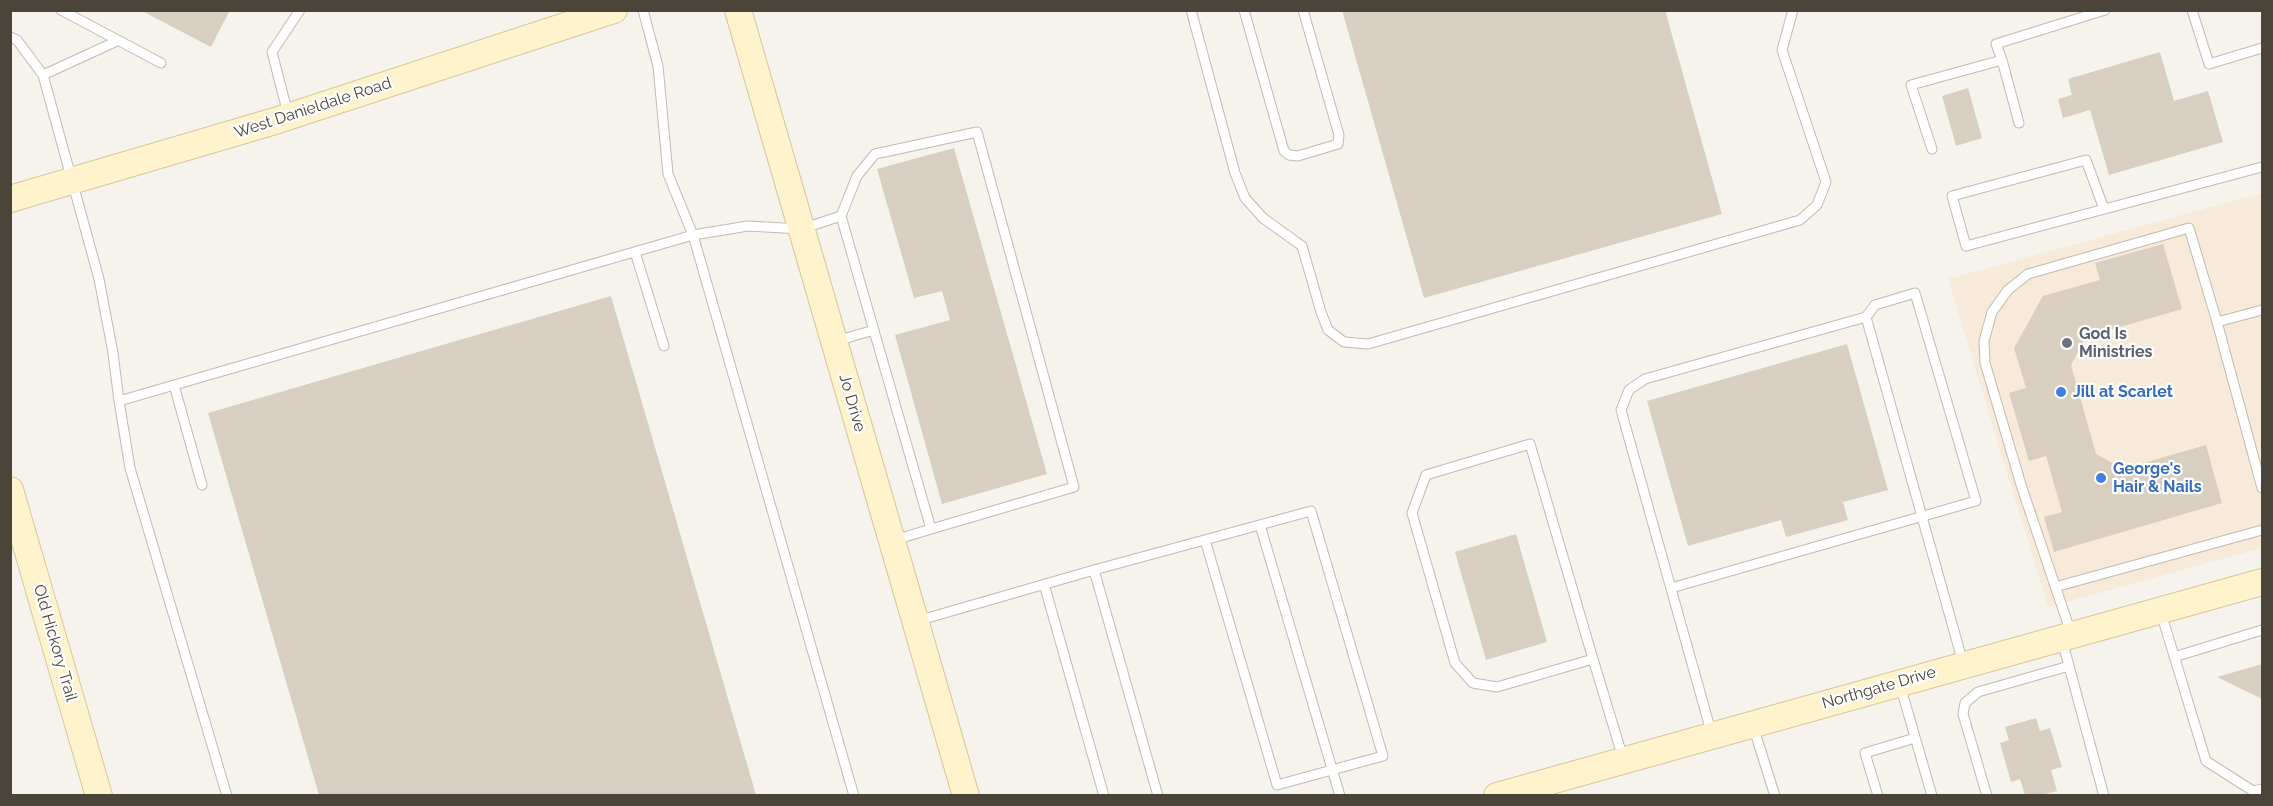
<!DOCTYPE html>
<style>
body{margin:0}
#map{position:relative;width:2273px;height:806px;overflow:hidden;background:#f6f3ec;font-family:Raleway,sans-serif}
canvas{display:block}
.frame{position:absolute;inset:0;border:12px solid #4b4439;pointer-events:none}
</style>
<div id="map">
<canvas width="2273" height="806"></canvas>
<div class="frame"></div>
</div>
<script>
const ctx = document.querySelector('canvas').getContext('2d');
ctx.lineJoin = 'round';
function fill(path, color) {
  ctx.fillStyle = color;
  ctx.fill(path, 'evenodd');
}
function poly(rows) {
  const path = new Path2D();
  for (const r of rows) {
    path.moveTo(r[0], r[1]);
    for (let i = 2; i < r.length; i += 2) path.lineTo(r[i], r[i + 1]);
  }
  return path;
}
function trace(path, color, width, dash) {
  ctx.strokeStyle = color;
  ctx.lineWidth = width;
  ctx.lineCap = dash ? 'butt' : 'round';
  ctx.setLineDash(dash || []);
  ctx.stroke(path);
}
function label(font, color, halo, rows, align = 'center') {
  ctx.font = font + ' Raleway,sans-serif';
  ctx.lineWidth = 4.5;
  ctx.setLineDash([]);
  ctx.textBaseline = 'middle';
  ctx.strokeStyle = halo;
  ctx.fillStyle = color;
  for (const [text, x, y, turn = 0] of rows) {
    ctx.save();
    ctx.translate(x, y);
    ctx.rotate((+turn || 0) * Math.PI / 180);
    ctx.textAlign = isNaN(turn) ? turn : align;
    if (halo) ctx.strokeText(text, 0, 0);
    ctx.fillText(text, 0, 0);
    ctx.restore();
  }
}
fill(poly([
 [2262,193,2262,548,2048,607,1948,279]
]), '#f7ead8');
fill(poly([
 [140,10,230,10,211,47],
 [1342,10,1665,10,1722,214,1424,298],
 [2160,52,2174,101,2208,91,2223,142,2109,175,2090,110,2063,118,2058,99,2072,95,2068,79],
 [1968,88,1982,138,1956,146,1942,96],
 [954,148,1047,474,942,504,895,335,950,320,942,291,914,298,877,169],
 [2163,244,2182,309,2086,337,2071,365,2096,454,2123,469,2206,445,2222,503,2054,552,2044,517,2062,512,2046,456,2029,461,2009,393,2026,388,2014,348,2043,296,2100,280,2095,263],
 [611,296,756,795,319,795,208,413],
 [1847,344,1888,490,1843,502,1848,520,1786,537,1781,520,1688,546,1647,401],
 [1516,534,1547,642,1486,660,1455,552],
 [2262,664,2262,699,2217,677],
 [2036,718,2040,731,2050,728,2062,767,2051,770,2057,791,2041,795,2025,795,2020,779,2011,782,2000,743,2009,740,2005,727]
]), '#d8cfc1');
const lane = poly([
 [61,10,161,63],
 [643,10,658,66,668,174,693,235,854,796],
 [1191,10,1235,173,1245,198,1263,218,1302,246,1321,312,1328,330,1344,342,1368,344,1800,220,1817,205,1826,182,1782,50,1793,10],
 [1244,10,1284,151,1289,155,1298,156,1338,144,1339,135,1303,10],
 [2192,10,2209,64,2262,48],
 [10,37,17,40,43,75,99,279,113,353,119,401,693,235,748,226,801,229,841,216],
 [2002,60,2019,123],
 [43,75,117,41],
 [288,114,272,52,300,10],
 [1932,149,1911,85,2002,60,1996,44,2105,10],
 [2104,209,2086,160,1952,196,1966,246,2262,167],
 [635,252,664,346],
 [2262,310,2217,322,2262,488],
 [836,341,874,330],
 [174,385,202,485],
 [119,401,130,468,227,796],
 [1260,525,1340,796],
 [894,540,1074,487,977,132,875,154,857,176,841,216,931,529],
 [1094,570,1158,796],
 [1044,584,1104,796],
 [2055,587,2262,530],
 [1671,588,1976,501,1915,293,1875,305,1866,317],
 [2161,613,2206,761,2253,791,2262,789],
 [917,621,1094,570,1311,511,1383,756,1277,785,1205,540],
 [2071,633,2022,488,1985,363,1984,341,1992,312,2008,290,2028,274,2189,228,2217,322],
 [2062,640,2104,796],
 [2174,657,2262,630],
 [1593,659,1497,687,1473,683,1455,663,1412,513,1426,475,1530,444,1593,659,1623,758],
 [1900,685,1932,796],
 [1753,726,1775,796],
 [1712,735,1621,410,1629,390,1645,379,1866,317,1963,663],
 [1878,796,1865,753,1915,738],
 [1987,796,1963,714,1965,703,1978,692,2069,666]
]);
const secondary = poly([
 [738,10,966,796],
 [10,199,275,121,614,10],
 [10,490,99,796],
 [1497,796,2262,582]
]);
trace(lane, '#c2bbae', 11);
trace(secondary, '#d6c79b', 28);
trace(lane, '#fff', 9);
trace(secondary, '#fff3cd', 26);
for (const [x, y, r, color] of [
 [2067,343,6,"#6b7280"],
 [2061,392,6,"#3f7fe0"],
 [2101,478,6,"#3f7fe0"]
]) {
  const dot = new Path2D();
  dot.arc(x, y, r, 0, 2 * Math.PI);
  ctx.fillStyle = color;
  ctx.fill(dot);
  trace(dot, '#fff', 2);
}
label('16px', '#4b4439', '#fff', [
 ["West Danieldale Road",313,108,-18],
 ["Jo Drive",852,403,74],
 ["Old Hickory Trail",55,643,74],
 ["Northgate Drive",1879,688,-16]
]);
label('bold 16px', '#5b616d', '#fff', [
 ["God Is",2079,334],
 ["Ministries",2079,352]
], 'left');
label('bold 16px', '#366cbe', '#fff', [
 ["Jill at Scarlet",2073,392],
 ["George's",2113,469],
 ["Hair & Nails",2113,487]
], 'left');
</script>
